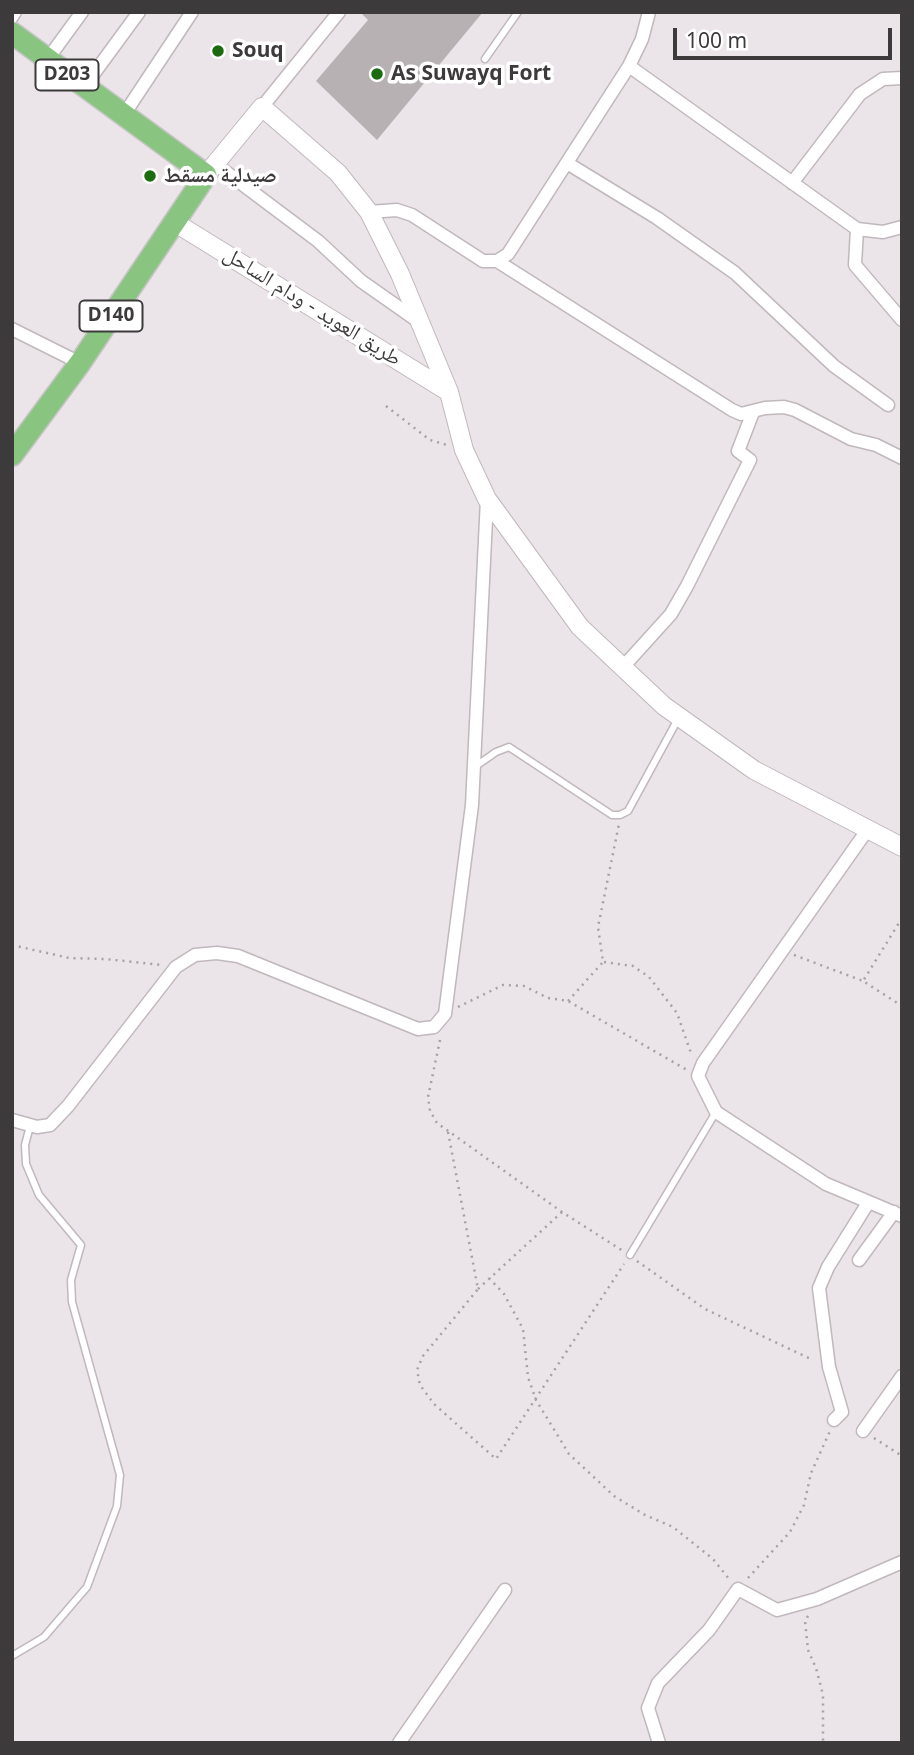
<!DOCTYPE html>
<meta charset="utf-8">
<style>
body{margin:0}
#map{position:relative;width:914px;height:1755px;overflow:hidden;background:#ebe4e8;font-family:"Noto Sans",sans-serif}
canvas{display:block}
.frame{position:absolute;inset:0;border:14px solid #3d3a3b;pointer-events:none}
.scale{position:absolute;left:673px;top:28px;width:219px;height:32px;box-sizing:border-box;border:4px solid #3d3a3b;border-top:0;padding-left:9px;font-size:21px;line-height:24px;white-space:nowrap;color:#3d3a3b;-webkit-text-stroke:5px #fff;paint-order:stroke}
</style>
<div id="map">
<canvas width="914" height="1755"></canvas>
<div class="frame"></div>
<div class="scale">100 m</div>
</div>
<script>
const ctx = document.querySelector('canvas').getContext('2d');
ctx.lineJoin = 'round';
function fill(path, color) {
  ctx.fillStyle = color;
  ctx.fill(path, 'evenodd');
}
function poly(rows) {
  const path = new Path2D();
  for (const r of rows) {
    path.moveTo(r[0], r[1]);
    for (let i = 2; i < r.length; i += 2) path.lineTo(r[i], r[i + 1]);
  }
  return path;
}
function trace(path, color, width, dash) {
  ctx.strokeStyle = color;
  ctx.lineWidth = width;
  ctx.lineCap = dash ? 'butt' : 'round';
  ctx.setLineDash(dash || []);
  ctx.stroke(path);
}
function label(font, color, halo, rows, align = 'center') {
  ctx.font = font + ' "Noto Sans","Noto Naskh Arabic",sans-serif';
  ctx.lineWidth = 7;
  ctx.setLineDash([]);
  ctx.textBaseline = 'middle';
  ctx.strokeStyle = halo;
  ctx.fillStyle = color;
  for (const [text, x, y, turn = 0] of rows) {
    ctx.save();
    ctx.translate(x, y);
    ctx.rotate((+turn || 0) * Math.PI / 180);
    ctx.textAlign = isNaN(turn) ? turn : align;
    if (halo) ctx.strokeText(text, 0, 0);
    ctx.fillText(text, 0, 0);
    ctx.restore();
  }
}
fill(poly([
 [360,12,483,12,377,140,316,81,368,20]
]), '#b8b1b4');
const lane = poly([
 [485,59,518,12],
 [473,768,496,752,509,747,612,815,620,815,628,811,678,719],
 [630,1255,716,1112],
 [12,1656,44,1637,87,1587,117,1506,120,1475,72,1302,71,1280,81,1245,39,1195,26,1164,25,1145,30,1126]
]);
const street = poly([
 [12,17,15,12],
 [47,60,82,12],
 [629,66,857,229,883,232,902,227],
 [84,87,139,12],
 [262,107,339,12],
 [123,116,192,12],
 [214,163,318,241,361,281,418,321],
 [567,163,657,218,735,273,834,366,888,405],
 [792,183,860,94,883,79,902,78],
 [369,212,397,210,412,215,483,261,497,261,508,254,629,66,642,39,649,12],
 [857,229,855,265,902,320],
 [497,261,732,410,741,414,765,408,784,407,795,410,851,439,876,445,902,458],
 [12,329,80,363],
 [623,667,671,614,687,586,750,460,738,451,753,412],
 [868,829,703,1063,698,1076,716,1112,826,1184,902,1216],
 [12,1120,37,1127,50,1125,68,1106,176,967,195,955,217,953,238,956,418,1029,434,1027,445,1014,472,805,487,499],
 [859,1260,894,1212],
 [834,1420,842,1412,829,1367,819,1288,828,1267,868,1203],
 [863,1431,902,1376],
 [399,1743,505,1590],
 [659,1743,648,1708,658,1683,709,1630,738,1589,777,1610,817,1599,902,1562]
]);
const secondary = poly([
 [206,175,262,107,338,173,369,212,400,274,449,392,464,450,487,499,580,627,664,706,754,770,902,847],
 [174,222,449,392]
]);
const primary = poly([
 [12,33,206,175,80,363,12,455]
]);
trace(lane, '#c0b8bc', 9);
trace(street, '#c0b8bc', 15);
trace(secondary, '#c0b8bc', 20);
trace(primary, '#c5c4c4', 24);
trace(poly([
 [386,406,430,440,447,445],
 [902,918,863,981,902,1006],
 [12,945,69,958,105,959,161,965],
 [794,955,863,981],
 [604,962,633,966,649,977,677,1013,692,1056],
 [568,1001,603,962,598,927,619,824],
 [458,1007,503,985,524,986,548,998,568,1001,687,1070],
 [440,1040,428,1097,430,1111,437,1123,562,1212,623,1251],
 [448,1132,478,1289,423,1356,417,1370,420,1385,434,1404,496,1459,624,1264],
 [637,1261,705,1309,813,1360],
 [489,1278,504,1294,523,1329,528,1377,536,1400,569,1454,614,1496,645,1515,673,1527,713,1559,729,1579],
 [478,1289,562,1212],
 [874,1438,902,1456],
 [748,1578,790,1532,804,1505,811,1473,830,1431],
 [808,1616,805,1621,808,1650,816,1668,823,1695,823,1743]
]), '#a6a1a4', 2.5, [2, 5]);
trace(lane, '#fff', 6);
trace(street, '#fff', 12);
trace(secondary, '#fff', 18);
trace(primary, '#89c581', 21);
for (const [x, y, r, color] of [
 [218,51,7,"#1c6b0f"],
 [377,74,7,"#1c6b0f"],
 [150,176,7,"#1c6b0f"]
]) {
  const dot = new Path2D();
  dot.arc(x, y, r, 0, 2 * Math.PI);
  ctx.fillStyle = color;
  ctx.fill(dot);
  trace(dot, '#fff', 2.5);
}
for (const [x, y, w] of [
 [67,75,63],
 [111,316,63]
]) {
  const box = new Path2D();
  box.roundRect(x - w / 2, y - 15.5, w, 31, 5);
  ctx.fillStyle = '#fff';
  ctx.fill(box);
  trace(box, '#3d3a3b', 2);
}
label('bold 19px', '#3d3a3b', null, [
 ["D203",67,75],
 ["D140",111,316]
]);
label('bold 21px', '#3d3a3b', '#fff', [
 ["Souq",232,51],
 ["As Suwayq Fort",391,74],
 ["صيدلية مسقط",164,176]
], 'left');
label('21px', '#3d3a3b', '#fff', [
 ["طريق العويد - ودام الساحل",312,307,32]
]);
</script>
